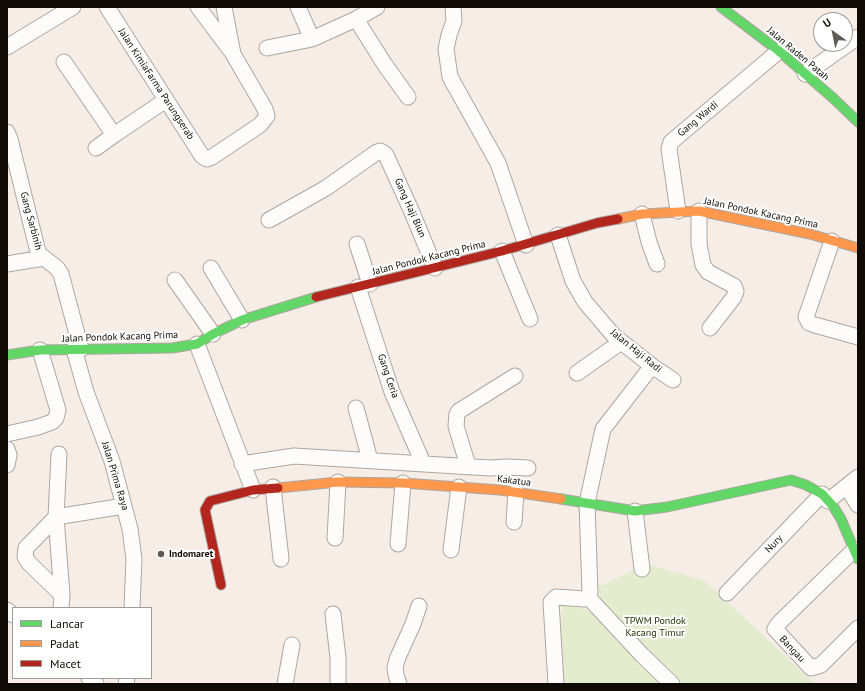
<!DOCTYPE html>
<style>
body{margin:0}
#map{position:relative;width:865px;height:691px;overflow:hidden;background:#f6eee6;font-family:"PT Sans",sans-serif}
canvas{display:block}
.frame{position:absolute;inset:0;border:8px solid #100a05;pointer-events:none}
.legend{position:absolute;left:12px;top:607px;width:140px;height:72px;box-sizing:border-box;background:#fff;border:1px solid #9f9d9b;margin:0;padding:5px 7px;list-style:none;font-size:12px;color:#100a05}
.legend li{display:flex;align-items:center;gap:8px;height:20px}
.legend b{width:20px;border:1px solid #9f9d9b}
.north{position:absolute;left:813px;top:12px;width:40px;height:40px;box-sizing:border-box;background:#fff;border:1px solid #9f9d9b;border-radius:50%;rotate:327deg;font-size:11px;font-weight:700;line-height:16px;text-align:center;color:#100a05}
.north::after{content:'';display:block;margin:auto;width:14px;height:18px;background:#605a54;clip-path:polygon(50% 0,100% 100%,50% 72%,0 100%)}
</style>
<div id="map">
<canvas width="865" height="691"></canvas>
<div class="frame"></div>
<ul class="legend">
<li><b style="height:5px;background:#63d668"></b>Lancar</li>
<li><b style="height:5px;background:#ff974d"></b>Padat</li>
<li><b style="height:5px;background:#b3261e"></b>Macet</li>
</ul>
<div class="north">U</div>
</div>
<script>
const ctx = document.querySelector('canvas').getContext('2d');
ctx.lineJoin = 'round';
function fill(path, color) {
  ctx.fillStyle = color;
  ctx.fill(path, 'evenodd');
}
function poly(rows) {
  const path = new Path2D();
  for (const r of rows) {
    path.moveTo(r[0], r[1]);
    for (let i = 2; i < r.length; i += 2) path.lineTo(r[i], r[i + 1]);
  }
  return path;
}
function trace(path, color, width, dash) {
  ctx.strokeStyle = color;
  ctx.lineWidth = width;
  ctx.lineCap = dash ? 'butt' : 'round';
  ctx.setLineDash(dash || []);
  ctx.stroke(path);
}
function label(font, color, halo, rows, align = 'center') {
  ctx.font = font + ' "PT Sans",sans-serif';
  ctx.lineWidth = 4;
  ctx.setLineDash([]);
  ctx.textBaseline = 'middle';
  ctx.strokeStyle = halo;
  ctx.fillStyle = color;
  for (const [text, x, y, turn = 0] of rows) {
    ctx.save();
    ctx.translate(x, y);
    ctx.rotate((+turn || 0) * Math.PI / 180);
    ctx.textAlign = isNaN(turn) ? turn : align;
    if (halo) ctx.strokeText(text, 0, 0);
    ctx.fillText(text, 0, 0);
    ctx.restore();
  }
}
fill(poly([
 [647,564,705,581,815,684,562,684,559,677,562,603,591,611,601,604,598,587]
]), '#e4eccf');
const street = poly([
 [107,7,202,156,207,159,212,157,260,125,267,116,265,109,233,54,224,7],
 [198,7,231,51],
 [298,7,312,39],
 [453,7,454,21,449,35,446,49,450,77,498,163,526,245],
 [356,19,385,65,408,97],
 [7,47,73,7],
 [267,48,312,39,356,19,377,7],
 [64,62,114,135],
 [805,74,858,37],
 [7,132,10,139,37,248,39,254,57,268,61,274,81,349],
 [96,148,114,135,166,100],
 [678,211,669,149,671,142,779,51],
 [699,211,699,244,703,265,708,272,734,286,736,291,734,297,710,328],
 [642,214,649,242,657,264],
 [269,220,326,188,377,152,380,151,384,153,386,155,411,210,435,268],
 [558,235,573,281,585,302,614,336,652,366,673,380],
 [832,241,806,317,809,323,815,325,858,337],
 [357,244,370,284],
 [502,251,530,319],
 [7,264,44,258],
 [211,268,242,320],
 [175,280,213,334],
 [358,287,392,392,423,463],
 [197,344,253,490],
 [74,349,86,392,112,461,130,529,134,559,132,608],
 [577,373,621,342],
 [356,408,370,460],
 [7,434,38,427,52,422,56,418,58,410,40,350],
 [7,449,9,455,7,465],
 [59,454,56,517,62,595,61,608],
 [242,464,294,456,490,468,506,467,528,468],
 [468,466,456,426,457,414,459,411,515,376],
 [273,487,281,559],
 [847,487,858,505],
 [828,501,858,477],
 [635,511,642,569],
 [514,522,516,492],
 [335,538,338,482],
 [398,544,403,483],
 [451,550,459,487],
 [854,550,779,623,775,629,811,668,821,665,858,628],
 [727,593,822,494],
 [62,595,29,563,25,557,26,548,56,517,124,506],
 [588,597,590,593,587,503,603,429,652,366],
 [588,597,642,655,672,684],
 [7,610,13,615],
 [333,614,338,658,338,684],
 [89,678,96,684],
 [126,684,127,678],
 [285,684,292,645],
 [399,684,396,675,395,667,398,657,413,624,419,606],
 [556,684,551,602,556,597,584,599,588,597]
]);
const fast = poly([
 [721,7,779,51,833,98,858,122],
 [7,355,40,350,172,348,197,344,213,334,242,320,316,297],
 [561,499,635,511,667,507,791,480,806,485,822,494,833,506,841,519,858,559]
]);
const slow = poly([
 [618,219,642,214,699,211,810,234,858,248],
 [278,488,338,482,403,483,500,490,561,499]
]);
const jam = poly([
 [316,297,502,251,597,223,618,219],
 [221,585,205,510,210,501,253,490,278,488]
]);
trace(street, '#ada6a0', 17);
trace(fast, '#ada6a0', 11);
trace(slow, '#ada6a0', 11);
trace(jam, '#ada6a0', 11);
trace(street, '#fefcfb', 15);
trace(fast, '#63d668', 9);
trace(slow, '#ff974d', 9);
trace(jam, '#b3261e', 9);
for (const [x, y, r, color] of [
 [161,554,4,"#605a54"]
]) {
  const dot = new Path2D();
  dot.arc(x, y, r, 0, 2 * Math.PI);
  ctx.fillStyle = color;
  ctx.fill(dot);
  trace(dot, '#fff', 1.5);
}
label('10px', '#100a05', '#fff', [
 ["Jalan Raden Patah",798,54,40],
 ["Jalan KimiaFarma Parungserab",156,84,57],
 ["Gang Wardi",698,119,-40],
 ["Gang Haji Biun",410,208,66],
 ["Jalan Pondok Kacang Prima",761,213,12],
 ["Gang Sarbinih",31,221,75],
 ["Jalan Pondok Kacang Prima",429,258,-14],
 ["Jalan Pondok Kacang Prima",120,337,-2],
 ["Jalan Haji Radi",636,351,39],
 ["Gang Ceria",388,376,71],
 ["Jalan Prima Raya",115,476,73],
 ["Kakatua",514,481,7],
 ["Nury",774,544,-46],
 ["Bangau",792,649,47]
]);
label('bold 10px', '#100a05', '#fff', [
 ["Indomaret",169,554]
], 'left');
label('10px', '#213302', '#fff', [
 ["TPWM Pondok",655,621],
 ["Kacang Timur",655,633]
]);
</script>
